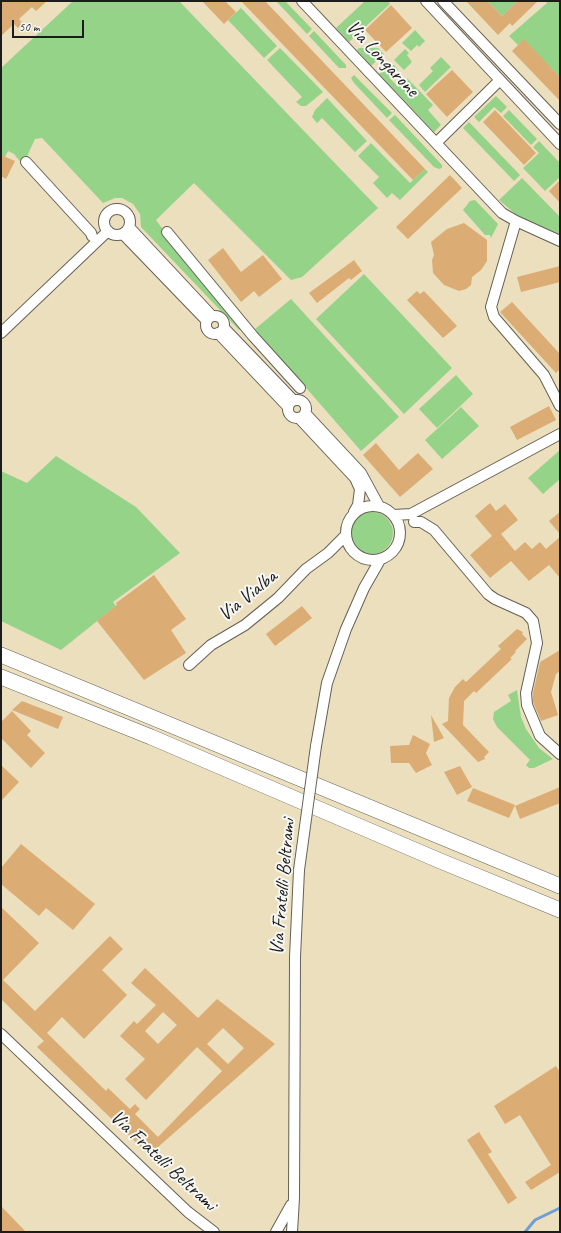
<!DOCTYPE html>
<style>
body{margin:0}
#map{position:relative;width:561px;height:1233px;overflow:hidden;background:#ecdfbe;font-family:Caveat,sans-serif}
canvas{display:block}
.frame{position:absolute;inset:0;border:2px solid #1c1c1c;pointer-events:none}
.scale{position:absolute;left:12px;top:20px;width:72px;height:18px;box-sizing:border-box;border:2px solid #1c1c1c;border-top:0;padding-left:5px;font-size:12px;line-height:14px;white-space:nowrap;color:#1c1c1c;-webkit-text-stroke:3px #f6f6f2;paint-order:stroke}
</style>
<div id="map">
<canvas width="561" height="1233"></canvas>
<div class="frame"></div>
<div class="scale">50 m</div>
</div>
<script>
const ctx = document.querySelector('canvas').getContext('2d');
ctx.lineJoin = 'round';
function fill(path, color) {
  ctx.fillStyle = color;
  ctx.fill(path, 'evenodd');
}
function poly(rows) {
  const path = new Path2D();
  for (const r of rows) {
    if (r.length === 3) {
      path.moveTo(r[0] + r[2], r[1]);
      path.arc(r[0], r[1], r[2], 0, 2 * Math.PI);
      continue;
    }
    path.moveTo(r[0], r[1]);
    for (let i = 2; i < r.length; i += 2) path.lineTo(r[i], r[i + 1]);
  }
  return path;
}
function trace(path, color, width, dash) {
  ctx.strokeStyle = color;
  ctx.lineWidth = width;
  ctx.lineCap = dash ? 'butt' : 'round';
  ctx.setLineDash(dash || []);
  ctx.stroke(path);
}
function label(font, color, halo, rows, align = 'center') {
  ctx.font = font + ' Caveat,sans-serif';
  ctx.lineWidth = 4;
  ctx.setLineDash([]);
  ctx.textBaseline = 'middle';
  ctx.strokeStyle = halo;
  ctx.fillStyle = color;
  for (const [text, x, y, turn = 0] of rows) {
    ctx.save();
    ctx.translate(x, y);
    ctx.rotate((+turn || 0) * Math.PI / 180);
    ctx.textAlign = isNaN(turn) ? turn : align;
    if (halo) ctx.strokeText(text, 0, 0);
    ctx.fillText(text, 0, 0);
    ctx.restore();
  }
}
fill(poly([
 [73,1,179,1,378,208,302,277,291,280,194,183,156,220,183,257,243,327,239,330,141,227,140,214,133,204,122,198,115,198,103,203,42,138,35,139,23,165,14,154,8,151,5,157,1,155,1,68],
 [276,1,285,1,312,29,307,34],
 [365,1,388,1,390,4,349,42,336,28],
 [487,1,518,1,502,16],
 [546,1,560,1,560,77,524,40,518,45,509,36,547,3],
 [241,8,277,46,264,58,228,20],
 [415,30,425,41,419,47,417,45,411,51,402,43],
 [314,31,346,65,346,68,339,68,309,36],
 [280,48,323,92,306,106,301,106,296,102,302,97,267,60],
 [359,48,378,48,384,54,371,66,357,50],
 [405,49,409,53,407,55,412,62,404,70,394,60],
 [441,57,451,67,425,92,419,85,433,71,430,68],
 [389,65,394,65,398,69,389,77,398,87,407,78,433,105,428,110,441,125,434,132,379,74],
 [354,75,392,113,387,118,354,83,351,78],
 [496,96,507,107,501,113,494,107,479,122,474,117],
 [327,98,367,141,355,152,322,118,317,123,312,117,315,110],
 [509,110,537,139,531,145,503,116],
 [395,115,442,165,442,168,439,169,434,167,389,120],
 [469,122,520,175,514,181,463,128],
 [539,141,560,163,560,177,545,191,523,168,539,153,533,147],
 [371,143,410,183,425,169,428,172,400,200,392,193,387,198,373,183,379,177,358,156],
 [522,178,560,217,560,234,519,217,499,200],
 [475,200,498,224,491,238,490,235,485,235,463,210,470,201],
 [364,274,452,368,404,414,316,319],
 [291,299,399,417,361,451,255,329],
 [456,375,473,394,437,428,419,409],
 [461,407,479,426,442,459,425,440],
 [560,450,560,479,543,494,528,478],
 [56,456,136,507,180,553,113,602,116,606,61,650,1,621,1,471,27,483],
 [372,533,21],
 [517,690,521,717,526,729,539,748,553,759,534,768,529,768,526,765,530,760,497,727,493,719,494,712,511,701,508,695]
]), '#95d389');
trace(poly([
 [525,1232,535,1220,560,1208]
]), '#6c9ed7', 3);
fill(poly([
 [1,1,47,1,36,11,32,7,19,19,23,23,18,28,14,24,1,36],
 [202,1,225,1,236,12,224,24],
 [241,1,265,1,425,169,413,180],
 [466,1,487,1,502,16,518,1,538,1,512,26,510,23,498,35],
 [391,5,412,28,386,52,365,30],
 [524,39,560,77,560,101,512,51],
 [452,70,473,92,447,117,426,94],
 [495,110,536,153,524,165,483,122],
 [1,155,15,161,6,179,1,176],
 [450,175,462,188,408,239,396,227],
 [560,180,560,203,549,191],
 [464,223,487,240,487,261,481,270,472,277,471,285,466,289,459,291,444,285,433,273,432,260,434,255,431,242,447,229],
 [223,248,241,272,263,255,282,279,259,297,254,291,241,302,208,260],
 [354,260,362,271,351,280,349,278,317,303,309,293],
 [560,266,560,282,521,292,517,277],
 [417,291,420,294,424,291,457,326,443,338,407,300],
 [512,302,560,354,560,369,556,373,500,312],
 [549,406,556,420,517,440,510,427],
 [376,443,399,470,418,453,433,469,400,497,363,455],
 [490,503,496,511,505,504,518,520,501,534,515,551,525,542,532,549,540,542,546,549,560,537,560,578,549,565,529,581,511,561,490,578,470,555,492,536,475,516],
 [560,512,560,534,549,521],
 [154,575,186,619,171,630,186,653,144,680,97,621,117,605,116,603],
 [302,606,312,618,275,646,266,634],
 [517,629,523,632,522,634,527,639,515,651,516,652,510,658,512,659,476,693,474,691,464,701,463,725,489,752,484,757,485,759,478,762,442,724,448,721,449,698,455,687,463,679,466,682,501,649,498,646],
 [560,650,560,671,556,674,551,692,558,715,541,721,533,702,533,693,540,662],
 [22,701,63,717,58,729,12,710],
 [12,711,31,731,27,735,45,753,31,768,1,738,1,722],
 [431,715,444,738,434,742],
 [413,735,430,744,426,753,432,765,416,773,409,763,391,763,390,746,409,745],
 [1,765,19,782,1,801],
 [460,766,472,787,457,795,444,772],
 [560,787,560,803,520,819,515,806],
 [473,788,515,805,509,818,467,801],
 [21,844,95,904,73,930,46,908,39,916,1,884,1,868],
 [1,907,39,943,3,980,35,1011,110,936,123,949,102,970,127,995,84,1039,62,1017,47,1033,106,1091,108,1088,130,1109,135,1104,140,1109,135,1114,158,1137,222,1071,197,1047,146,1100,125,1079,145,1059,120,1036,134,1021,137,1024,156,1005,131,983,145,968,198,1018,217,999,275,1044,149,1155,37,1047,44,1041,1,999],
 [163,1012,177,1025,158,1044,145,1031],
 [223,1028,244,1048,228,1064,207,1044],
 [556,1066,560,1072,560,1172,531,1190,525,1182,551,1165,520,1115,505,1124,494,1106],
 [479,1132,492,1152,488,1154,517,1198,508,1204,467,1140],
 [1,1206,26,1232,1,1232]
]), '#dbac73');
const minor = poly([
 [302,1,502,213,516,221,560,241],
 [426,1,560,144],
 [443,1,560,124],
 [436,143,499,81],
 [26,162,91,233,92,236],
 [117,222,13],
 [516,221,491,307,494,317,544,375,560,406],
 [129,227,212,316],
 [167,232,253,336,300,388],
 [123,234,206,320],
 [215,325,9],
 [224,328,293,400],
 [1,333,108,231],
 [218,333,288,407],
 [297,409,9],
 [305,413,361,473,379,506],
 [299,418,355,478,360,489,358,505,354,512],
 [373,533,27],
 [394,515,411,514,560,434],
 [414,522,421,522,434,530,488,594,495,599,526,613,533,621,537,643,526,693,527,705,540,736,560,754],
 [189,665,211,645,245,625,278,598,306,569,328,553,345,536],
 [316,746,327,683,346,629,364,588,380,560],
 [1,1034,188,1212,214,1232],
 [276,1232,291,1205],
 [292,1232,294,1198,295,957,299,870]
]);
const highway = poly([
 [1,655,560,886],
 [1,677,151,737,438,860,560,910]
]);
trace(minor, '#656055', 12);
trace(highway, '#656055', 16);
trace(minor, '#fff', 10);
trace(highway, '#fff', 15);
const minorBridge = poly([
 [299,870,316,746]
]);
trace(minorBridge, '#656055', 12, []);
trace(minorBridge, '#fff', 10);
label('20px', '#1c1c1c', '#f6f6f2', [
 ["Via Longarone",382,59,47],
 ["Via Vialba",248,596,-39],
 ["Via Fratelli Beltrami",283,887,-85],
 ["Via Fratelli Beltrami",163,1161,43]
]);
</script>
